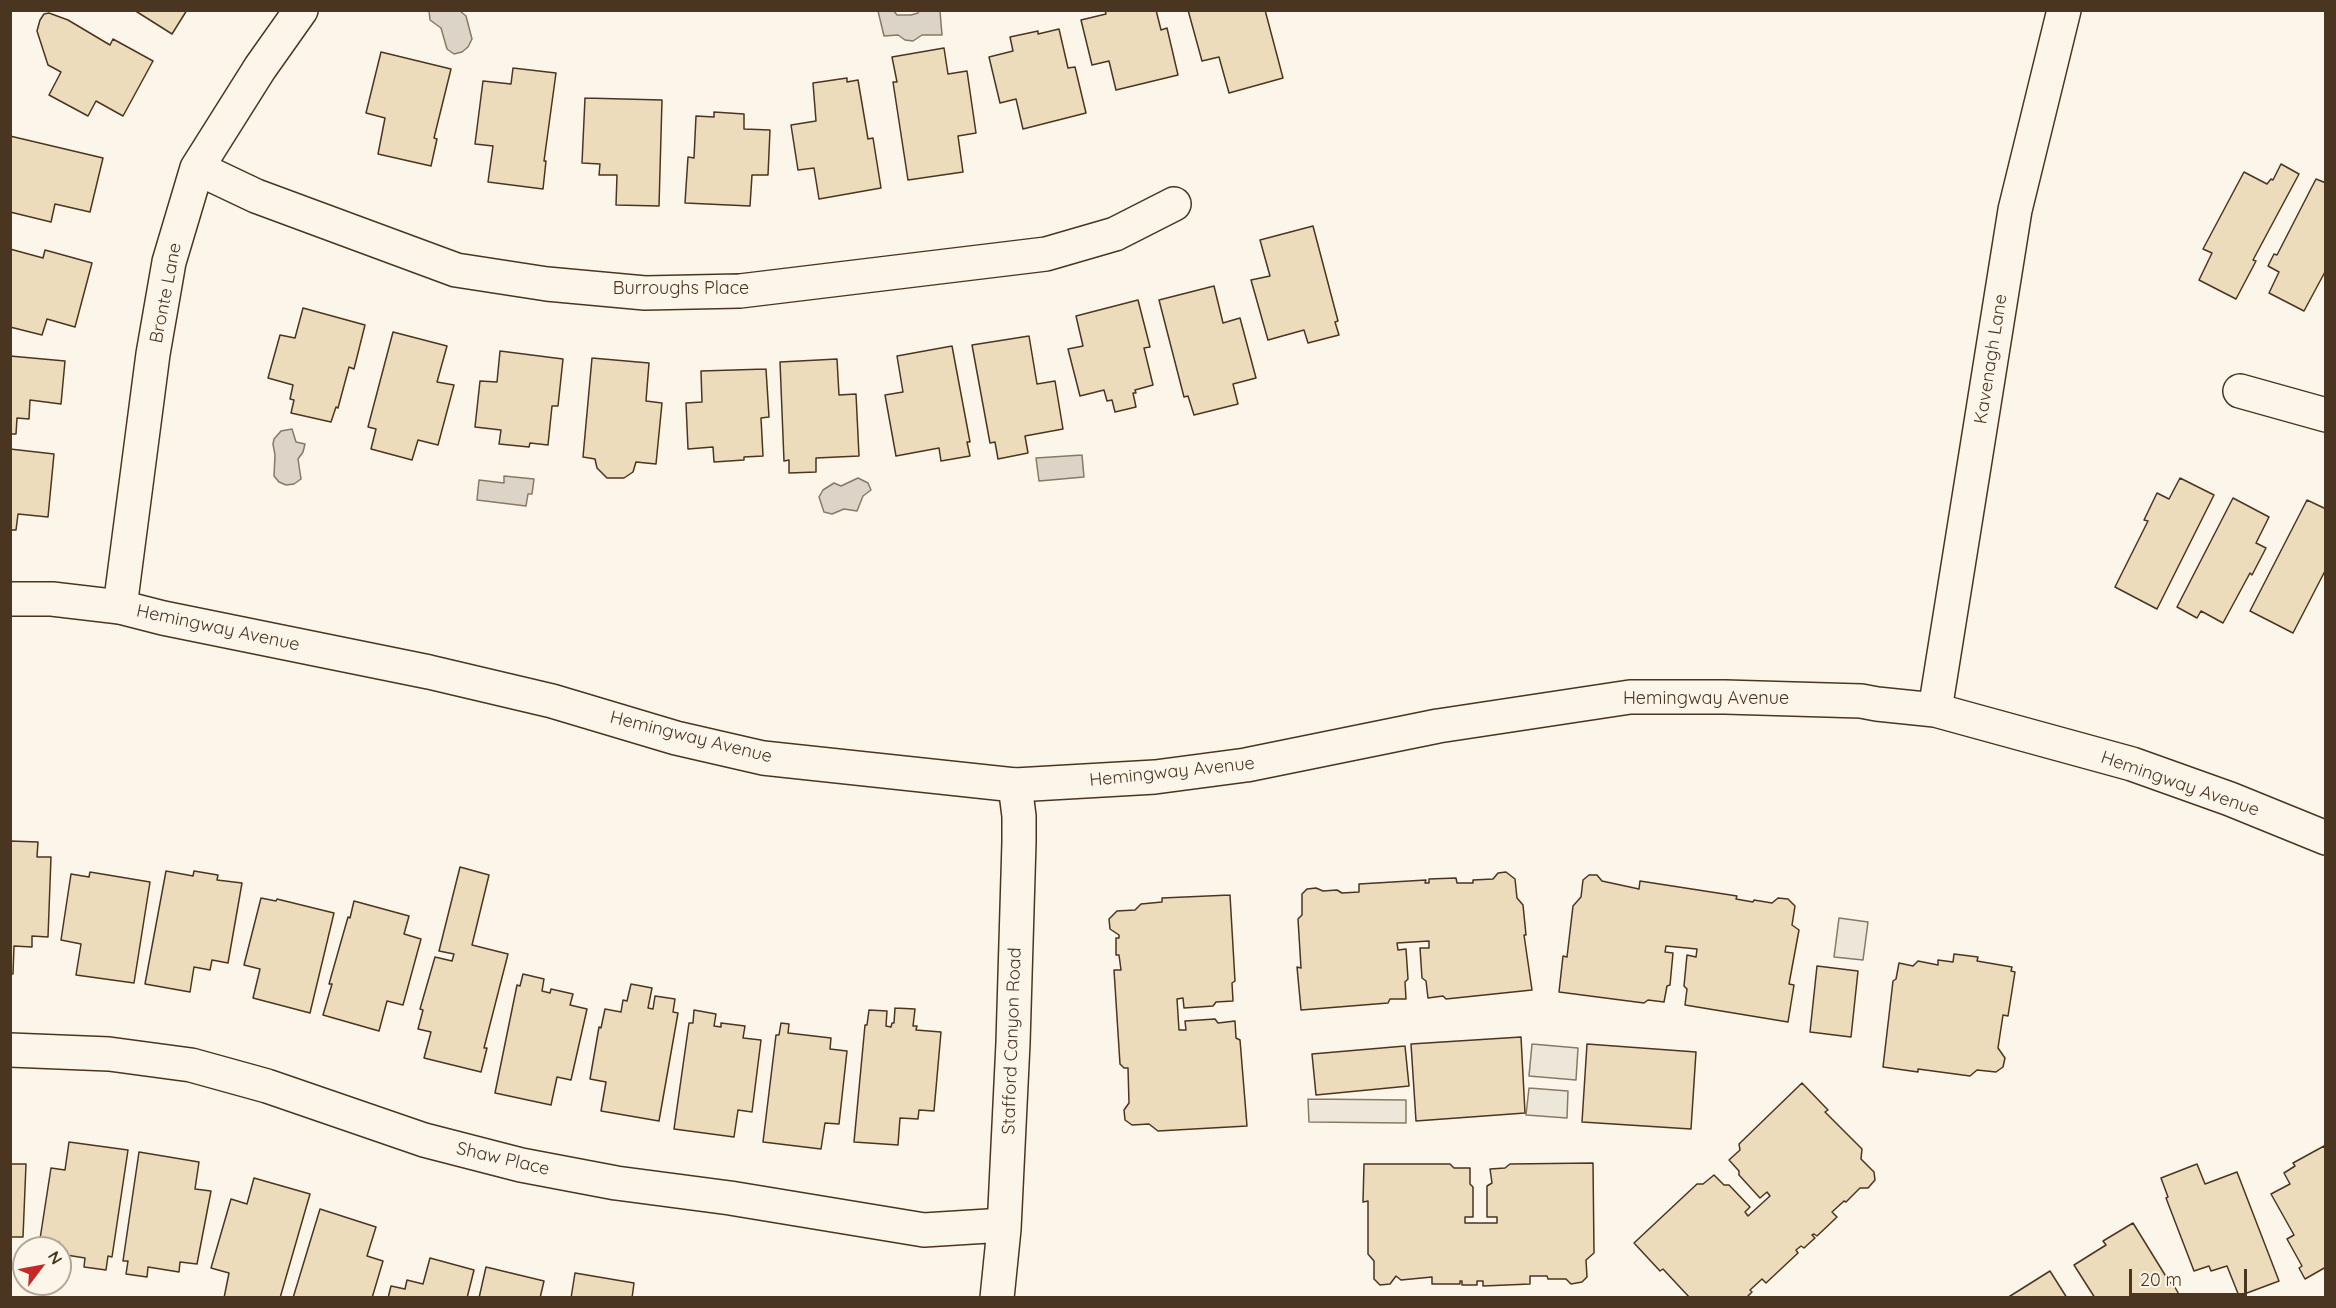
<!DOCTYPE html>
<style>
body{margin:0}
#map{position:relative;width:2336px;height:1308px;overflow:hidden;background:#fbf6e9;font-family:Quicksand,sans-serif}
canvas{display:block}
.frame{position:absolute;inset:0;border:12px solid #4a3520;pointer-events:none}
.north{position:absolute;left:12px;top:1236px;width:60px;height:60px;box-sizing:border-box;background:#fbf6e9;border:2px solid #b4a999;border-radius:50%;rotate:58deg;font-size:16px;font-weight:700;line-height:24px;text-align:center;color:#4a3520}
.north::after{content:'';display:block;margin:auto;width:21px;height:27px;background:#c62828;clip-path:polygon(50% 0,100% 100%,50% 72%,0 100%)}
.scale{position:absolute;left:2129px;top:1269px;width:118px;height:27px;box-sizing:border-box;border:3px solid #4a3520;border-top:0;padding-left:8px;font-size:18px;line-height:21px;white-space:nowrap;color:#4a3520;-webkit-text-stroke:4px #fbf6e9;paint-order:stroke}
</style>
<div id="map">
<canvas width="2336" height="1308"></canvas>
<div class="frame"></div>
<div class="north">N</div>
<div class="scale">20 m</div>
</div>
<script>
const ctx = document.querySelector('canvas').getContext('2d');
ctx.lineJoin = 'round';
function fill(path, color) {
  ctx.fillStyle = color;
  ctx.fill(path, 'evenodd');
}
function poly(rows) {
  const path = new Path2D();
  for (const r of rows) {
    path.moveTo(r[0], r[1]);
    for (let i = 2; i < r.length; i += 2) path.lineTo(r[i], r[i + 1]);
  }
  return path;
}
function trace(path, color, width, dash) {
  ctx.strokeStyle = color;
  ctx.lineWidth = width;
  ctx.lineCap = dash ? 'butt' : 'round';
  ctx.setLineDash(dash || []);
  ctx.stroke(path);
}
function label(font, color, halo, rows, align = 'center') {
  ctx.font = font + ' Quicksand,sans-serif';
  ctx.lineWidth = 4.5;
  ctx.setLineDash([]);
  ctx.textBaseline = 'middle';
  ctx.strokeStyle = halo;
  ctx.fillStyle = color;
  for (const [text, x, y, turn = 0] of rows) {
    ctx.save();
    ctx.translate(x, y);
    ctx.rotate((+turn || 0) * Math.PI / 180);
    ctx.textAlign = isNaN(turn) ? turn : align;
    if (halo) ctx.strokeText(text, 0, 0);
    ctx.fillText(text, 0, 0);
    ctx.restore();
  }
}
const parking = poly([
 [1839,918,1868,922,1863,960,1834,957,1839,918],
 [1532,1044,1578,1048,1576,1080,1529,1076,1532,1044],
 [1529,1088,1568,1091,1567,1118,1526,1115,1529,1088],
 [1308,1099,1406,1100,1406,1123,1309,1122,1308,1099]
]);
fill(parking, '#ede7d9');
trace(parking, '#887966', 1.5);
const water = poly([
 [429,11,460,11,466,16,472,39,468,47,462,52,454,54,447,49,441,28,430,20,429,11],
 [878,11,894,11,897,15,911,15,918,13,919,11,940,11,942,35,922,35,913,41,905,40,898,35,884,36,878,11],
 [292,429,296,442,305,444,303,452,298,459,301,479,294,484,286,485,279,482,274,476,275,455,273,444,274,439,281,431,292,429],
 [1082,455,1084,477,1039,481,1036,458,1082,455],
 [504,476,534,479,532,494,528,494,526,506,477,500,479,480,504,483,504,476],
 [858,478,868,483,871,490,863,496,857,511,844,509,832,514,824,512,819,497,823,490,834,483,841,486,858,478]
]);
fill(water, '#dcd4c6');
trace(water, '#887966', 1.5);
const building = poly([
 [134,10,187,10,172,34,134,10],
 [1105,10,1156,10,1161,30,1167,28,1178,75,1116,90,1109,61,1092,65,1081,20,1106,14,1105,10],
 [1188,10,1265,10,1283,78,1229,93,1219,57,1202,61,1188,10],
 [49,13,68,20,110,45,113,39,153,61,123,116,96,101,88,116,49,95,61,72,48,65,37,31,40,20,44,14,49,13],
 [1059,29,1068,68,1075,67,1086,113,1023,129,1016,99,1000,103,989,57,1013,51,1010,37,1038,31,1038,34,1059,29],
 [944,48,948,74,967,71,976,133,958,136,963,172,908,180,893,82,897,82,892,57,944,48],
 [381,52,451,69,434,138,437,139,431,166,378,154,385,118,366,113,381,52],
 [513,68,556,73,544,161,546,161,543,189,488,182,493,146,475,144,483,81,511,84,513,68],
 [847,78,847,82,858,80,868,139,873,138,881,188,819,199,814,168,798,170,791,125,816,121,813,83,847,78],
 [585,98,662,100,659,206,616,205,617,175,599,175,600,164,582,163,585,98],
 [714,112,744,114,744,129,770,130,768,175,752,175,750,206,685,203,688,157,694,158,696,116,714,117,714,112],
 [10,136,103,158,90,212,55,204,51,222,10,212,10,136],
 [2281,164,2299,174,2253,260,2256,261,2236,299,2199,280,2212,253,2203,249,2244,172,2267,184,2271,179,2273,180,2281,164],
 [2316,179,2326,183,2326,270,2304,311,2269,293,2279,272,2268,266,2274,254,2277,255,2316,179],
 [1313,226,1338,321,1335,322,1339,335,1308,343,1304,330,1268,340,1251,280,1270,276,1260,240,1313,226],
 [10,249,43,258,45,250,92,263,75,327,47,319,42,335,10,327,10,249],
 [1214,286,1223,323,1240,318,1256,378,1233,384,1238,404,1194,415,1188,396,1184,397,1159,300,1214,286],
 [1138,300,1150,347,1144,348,1153,385,1135,390,1136,393,1133,393,1136,407,1115,412,1112,400,1107,401,1104,390,1080,396,1068,349,1083,346,1076,316,1138,300],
 [303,308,365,325,354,369,349,367,338,408,336,407,331,422,291,413,294,400,290,399,293,385,268,378,280,335,295,338,303,308],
 [393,332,447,346,437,382,454,385,438,445,418,440,412,460,371,449,376,429,368,427,393,332],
 [1029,336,1037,384,1055,381,1063,429,1025,436,1028,453,998,459,995,442,990,443,972,345,1029,336],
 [952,346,970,442,967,442,970,456,941,461,939,448,896,456,885,395,903,392,897,356,952,346],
 [500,351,563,359,558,406,552,406,548,445,530,443,529,447,499,444,501,430,475,427,480,381,497,382,500,351],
 [10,356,65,361,61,404,30,400,29,419,17,418,16,434,10,434,10,356],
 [592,358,649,363,646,401,662,403,656,464,636,462,633,472,624,478,607,478,597,468,595,459,583,457,592,358],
 [837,359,839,395,856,394,859,456,816,458,816,472,789,473,789,460,784,461,780,362,837,359],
 [766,369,769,417,761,418,763,456,744,457,744,460,714,462,713,447,688,449,686,403,702,402,701,371,766,369],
 [10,449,54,454,48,517,18,514,16,530,10,530,10,449],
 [2180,478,2214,495,2157,609,2115,587,2148,521,2144,520,2157,493,2169,499,2180,478],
 [2233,498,2269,517,2256,543,2266,548,2252,575,2250,573,2223,623,2201,611,2197,618,2177,607,2233,498],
 [2307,500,2326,509,2326,569,2293,633,2250,611,2307,500],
 [10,841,38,842,37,857,51,857,48,937,32,936,32,947,14,946,13,974,10,974,10,841],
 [460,867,489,875,472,945,508,954,484,1048,487,1048,481,1072,424,1058,431,1032,418,1029,423,1010,420,1009,435,957,452,961,454,954,439,951,460,867],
 [166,871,193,876,194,871,218,875,217,880,242,883,228,963,212,960,210,970,194,967,190,992,145,984,166,871],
 [90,872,150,882,134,983,76,975,81,944,61,940,71,874,89,877,90,872],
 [1506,872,1515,879,1517,898,1523,905,1526,935,1524,935,1532,990,1446,999,1443,996,1428,998,1426,981,1422,978,1420,948,1429,948,1429,941,1397,943,1398,950,1406,949,1408,979,1405,982,1406,999,1390,999,1388,1003,1301,1010,1297,967,1301,968,1298,919,1302,915,1302,894,1307,889,1316,888,1323,891,1337,890,1342,893,1359,892,1359,884,1426,880,1425,883,1429,883,1429,879,1456,878,1457,883,1473,883,1473,880,1493,879,1498,873,1506,872],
 [1589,875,1597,875,1602,881,1639,889,1640,881,1737,896,1736,899,1753,902,1754,900,1772,903,1778,898,1788,899,1795,906,1792,925,1799,930,1789,984,1794,985,1788,1022,1685,1005,1687,989,1684,986,1687,955,1696,957,1697,949,1666,946,1665,952,1673,953,1670,985,1667,986,1664,1002,1648,1000,1644,1003,1559,992,1563,956,1567,957,1573,906,1581,897,1583,880,1589,875],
 [1230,895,1235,981,1232,983,1233,1001,1216,1002,1213,1006,1184,1008,1183,998,1177,999,1179,1030,1186,1030,1185,1021,1215,1019,1218,1023,1235,1021,1236,1038,1240,1040,1247,1126,1158,1131,1149,1124,1132,1125,1125,1120,1124,1110,1129,1103,1128,1068,1124,1068,1120,1064,1114,970,1121,970,1119,955,1116,955,1116,938,1119,938,1119,935,1110,929,1109,919,1117,911,1135,910,1141,904,1162,902,1162,898,1230,895],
 [261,898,276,901,277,899,334,913,310,1013,253,998,260,969,244,965,261,898],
 [354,901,409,916,404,934,421,939,403,1005,387,1001,379,1031,323,1015,332,984,329,984,348,917,350,918,354,901],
 [1954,954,1978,957,1977,961,2012,967,2011,971,2015,972,2008,1016,2003,1015,1998,1048,2005,1058,2003,1067,1996,1072,1977,1070,1970,1076,1918,1069,1918,1072,1883,1067,1893,981,1896,979,1899,963,1913,966,1918,961,1938,965,1938,960,1953,962,1954,954],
 [1817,966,1858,971,1851,1037,1810,1032,1817,966],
 [523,974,544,979,542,991,550,993,551,989,573,994,570,1005,587,1009,571,1080,557,1077,551,1105,495,1093,517,985,520,986,523,974],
 [631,984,652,988,648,1008,653,1009,655,996,675,999,673,1012,678,1013,659,1121,601,1111,606,1082,590,1079,599,1027,601,1028,605,1009,621,1012,623,1000,627,1001,631,984],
 [895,1008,915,1009,913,1026,917,1026,916,1030,941,1032,934,1111,919,1110,918,1119,900,1118,898,1145,854,1142,865,1025,867,1025,869,1010,887,1011,886,1026,891,1027,892,1023,894,1023,895,1008],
 [694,1010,716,1014,714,1026,721,1027,721,1023,745,1026,743,1038,761,1040,752,1112,738,1110,734,1137,674,1129,689,1023,693,1023,694,1010],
 [781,1023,789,1024,788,1033,831,1038,830,1049,847,1051,839,1124,825,1123,821,1149,763,1142,776,1035,779,1035,781,1023],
 [1521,1037,1525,1113,1416,1121,1411,1044,1521,1037],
 [1587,1044,1696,1052,1691,1129,1582,1122,1587,1044],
 [1405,1046,1409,1086,1316,1095,1312,1054,1405,1046],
 [1802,1083,1828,1110,1825,1112,1862,1149,1861,1159,1874,1172,1875,1180,1868,1188,1860,1188,1846,1202,1844,1201,1832,1212,1837,1217,1817,1236,1814,1234,1812,1235,1815,1238,1804,1248,1801,1246,1796,1250,1798,1253,1766,1283,1762,1279,1750,1290,1752,1292,1746,1298,1690,1298,1663,1269,1660,1271,1634,1243,1697,1184,1703,1184,1714,1175,1724,1185,1729,1185,1750,1207,1745,1212,1748,1216,1770,1196,1767,1192,1760,1198,1739,1175,1739,1171,1729,1160,1740,1150,1739,1144,1802,1083],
 [10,1136,11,1164,26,1164,23,1237,10,1237,10,1136],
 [69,1142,128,1150,112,1257,108,1256,106,1270,84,1267,85,1258,60,1254,59,1242,40,1239,51,1168,65,1170,69,1142],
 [2324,1146,2326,1150,2326,1267,2305,1279,2299,1268,2302,1266,2287,1239,2294,1235,2271,1194,2290,1184,2284,1173,2295,1166,2293,1163,2324,1146],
 [139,1152,199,1162,195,1189,211,1191,197,1264,180,1262,179,1272,148,1267,147,1277,126,1274,128,1261,123,1261,139,1152],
 [1593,1163,1594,1253,1586,1260,1587,1277,1582,1282,1571,1284,1566,1279,1548,1279,1547,1276,1530,1276,1530,1284,1483,1286,1483,1281,1477,1281,1477,1285,1462,1285,1462,1281,1460,1281,1460,1284,1432,1284,1432,1277,1401,1280,1396,1276,1390,1284,1380,1285,1374,1279,1374,1261,1368,1254,1368,1201,1363,1202,1364,1164,1450,1164,1454,1168,1470,1168,1470,1184,1473,1187,1473,1217,1465,1217,1465,1223,1497,1223,1497,1217,1487,1217,1487,1186,1492,1183,1490,1169,1505,1168,1510,1164,1593,1163],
 [2197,1164,2205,1184,2237,1172,2279,1281,2239,1296,2227,1266,2211,1271,2209,1266,2194,1271,2166,1198,2168,1197,2161,1178,2197,1164],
 [254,1178,310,1194,280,1298,224,1298,229,1273,211,1268,231,1199,247,1204,254,1178],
 [320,1209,376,1227,367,1256,383,1261,372,1298,293,1298,320,1209],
 [2133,1223,2170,1283,2172,1282,2181,1298,2095,1298,2074,1265,2106,1245,2103,1241,2133,1223],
 [430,1258,474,1270,467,1298,388,1298,391,1286,405,1289,407,1280,423,1284,430,1258],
 [486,1267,544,1281,540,1298,479,1298,486,1267],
 [2050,1271,2067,1298,2007,1298,2050,1271],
 [575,1273,634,1283,632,1298,571,1298,575,1273]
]);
fill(building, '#ecdcbc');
trace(building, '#4a3520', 1.5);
const minor = poly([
 [197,168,256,196,456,270,547,284,645,293,740,291,1046,254,1115,234,1174,204],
 [2240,391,2326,415],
 [120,607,153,354,169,262,197,168,260,68,301,10],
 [10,1050,109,1054,191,1065,267,1086,424,1140,521,1165,616,1183,730,1198,924,1230,1004,1225],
 [997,1298,1004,1229,1013,1043,1019,842,1019,816,1015,785]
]);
const major = poly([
 [10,599,52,599,120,607,163,618,429,672,552,701,676,738,763,758,1015,785,1155,777,1246,765,1438,726,1630,697,1725,697,1861,701,1877,704,1935,710,2132,764,2230,799,2326,838],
 [1935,710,2015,210,2064,10]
]);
trace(minor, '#4a3520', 36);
trace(major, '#4a3520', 36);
trace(minor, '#fbf6e9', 33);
trace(major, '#fbf6e9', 33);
label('18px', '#4a3520', '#fbf6e9', [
 ["Burroughs Place",681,289],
 ["Bronte Lane",166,293,-79],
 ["Kavenagh Lane",1991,359,-81],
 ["Hemingway Avenue",218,628,12],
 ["Hemingway Avenue",1706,699],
 ["Hemingway Avenue",691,737,14],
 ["Hemingway Avenue",1172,772,-6],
 ["Hemingway Avenue",2180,784,19],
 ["Stafford Canyon Road",1012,1041,-88],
 ["Shaw Place",503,1159,13]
]);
</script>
